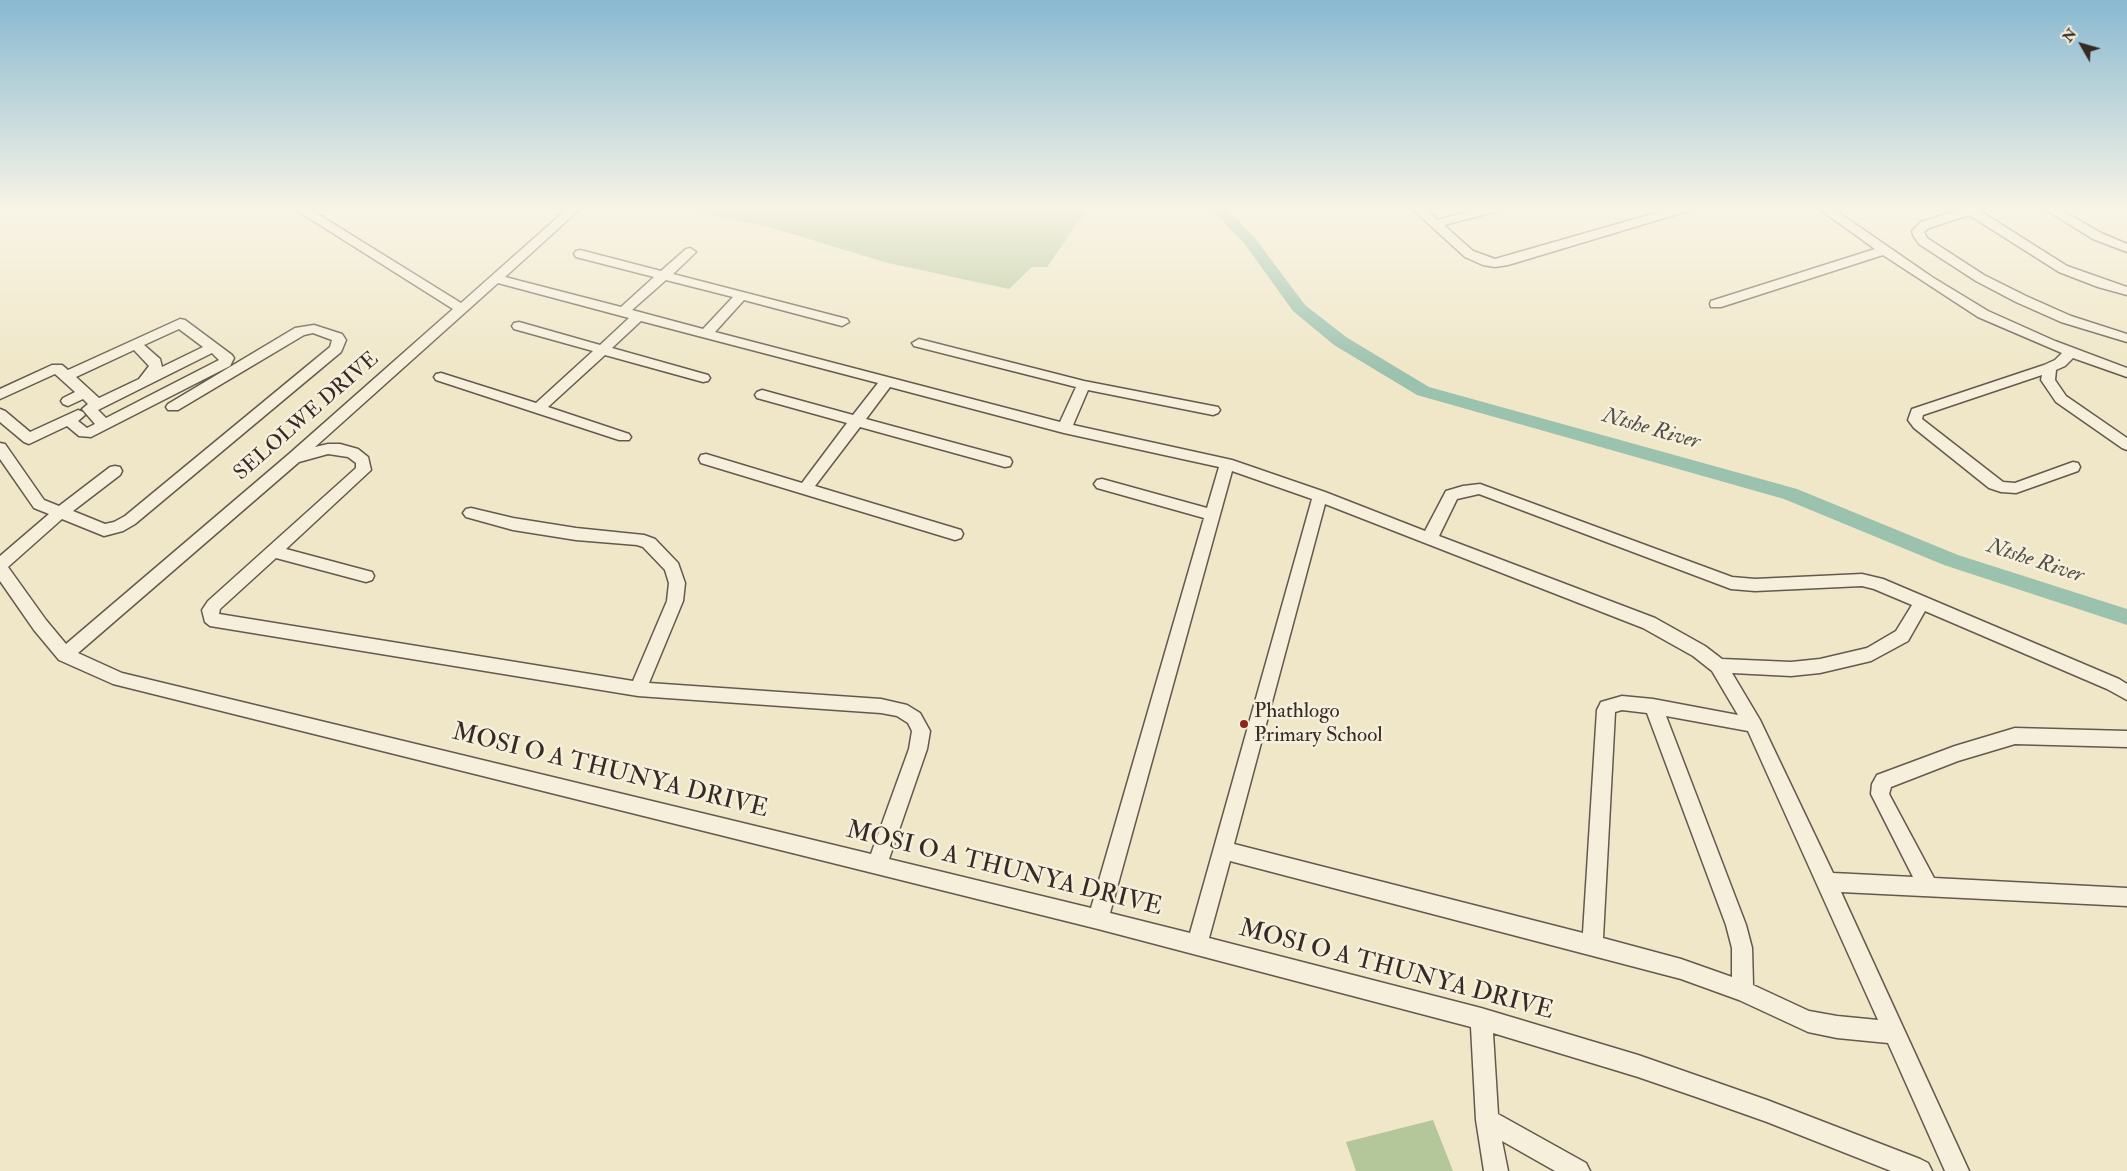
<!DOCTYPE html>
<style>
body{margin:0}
#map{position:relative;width:2127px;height:1171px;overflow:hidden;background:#f0e7c8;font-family:"IM FELL Double Pica",serif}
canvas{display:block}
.north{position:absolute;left:2057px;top:20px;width:50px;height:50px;-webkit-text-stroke:4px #f5efdb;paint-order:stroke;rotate:308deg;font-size:14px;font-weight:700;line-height:20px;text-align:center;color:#362a24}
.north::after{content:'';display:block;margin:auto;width:18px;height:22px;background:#362a24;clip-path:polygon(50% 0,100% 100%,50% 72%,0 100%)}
</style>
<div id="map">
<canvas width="2127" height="1171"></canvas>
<div class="north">N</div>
</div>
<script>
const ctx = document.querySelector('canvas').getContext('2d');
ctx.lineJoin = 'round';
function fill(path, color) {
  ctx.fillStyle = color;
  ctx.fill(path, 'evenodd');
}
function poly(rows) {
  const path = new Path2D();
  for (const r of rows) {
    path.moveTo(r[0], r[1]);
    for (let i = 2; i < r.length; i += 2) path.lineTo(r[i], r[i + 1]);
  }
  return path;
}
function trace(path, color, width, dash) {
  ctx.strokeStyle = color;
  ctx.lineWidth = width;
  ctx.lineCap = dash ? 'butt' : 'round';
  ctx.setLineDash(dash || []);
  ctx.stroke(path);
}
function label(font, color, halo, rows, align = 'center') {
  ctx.font = font + ' "IM FELL Double Pica",serif';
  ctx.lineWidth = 5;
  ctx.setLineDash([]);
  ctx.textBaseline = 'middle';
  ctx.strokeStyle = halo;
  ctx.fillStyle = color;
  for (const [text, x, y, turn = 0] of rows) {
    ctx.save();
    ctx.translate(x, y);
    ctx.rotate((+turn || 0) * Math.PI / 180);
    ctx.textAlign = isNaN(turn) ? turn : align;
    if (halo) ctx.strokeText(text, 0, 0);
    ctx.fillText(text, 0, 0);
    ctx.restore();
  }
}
fill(poly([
 [678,208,1083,208,1084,214,1047,267,1032,267,1009,289,888,263,769,227],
 [1433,1120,1453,1171,1356,1171,1346,1142]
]), '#b4c79a');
fill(poly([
 [1210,208,1226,208,1254,237,1305,305,1346,337,1429,387,1797,489,1958,555,2127,609,2127,625,1944,565,1784,499,1417,395,1334,345,1293,311,1244,243,1210,208]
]), '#9bc1af');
const minor = poly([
 [293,208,308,208,461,303,568,208,581,208,505,277,621,307,654,277,576,257,574,254,576,251,580,250,661,271,686,249,690,248,696,252,673,274,847,319,849,322,842,326,744,300,715,332,1060,422,1076,387,914,346,912,343,919,339,1084,381,1218,407,1220,410,1218,413,1213,415,1088,390,1073,425,1232,460,1325,492,1425,531,1446,491,1463,486,1480,484,1732,577,1755,579,1862,574,1883,579,2119,679,2127,684,2127,700,2107,689,1925,611,1908,641,1871,661,1820,673,1791,676,1732,673,1760,720,1833,873,1913,877,1871,794,1872,784,1877,775,1955,746,2015,728,2127,731,2127,747,2015,744,1958,761,1891,787,1889,794,1934,878,2127,888,2127,906,1841,892,1969,1171,1945,1171,1888,1043,1837,1038,1808,1032,1739,1000,1681,979,1230,861,1209,938,1481,1008,1638,1055,1767,1100,1920,1159,1928,1163,1932,1171,1891,1171,1767,1122,1702,1099,1638,1077,1493,1033,1498,1114,1586,1163,1590,1171,1555,1171,1502,1141,1508,1171,1484,1171,1476,1120,1471,1027,1098,929,113,684,59,660,34,630,0,581,0,556,49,514,34,508,0,459,0,443,5,444,44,500,59,506,110,467,115,466,120,467,122,471,120,475,73,511,105,524,114,522,125,516,330,347,332,340,313,333,304,335,178,410,168,410,166,407,168,404,295,328,314,325,342,334,346,340,341,352,135,524,123,531,104,536,62,519,8,567,46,620,66,644,289,454,453,309,293,208],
 [666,280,733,297,703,329,632,310,666,280],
 [498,283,629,318,600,345,519,322,514,323,512,326,514,329,593,351,536,403,441,373,436,374,434,377,436,380,619,440,629,440,631,437,629,434,548,407,605,355,703,382,708,381,710,378,708,375,612,348,641,321,878,383,853,415,762,390,757,392,755,395,757,398,847,423,802,483,706,454,701,455,699,459,701,463,955,540,961,538,963,534,961,530,815,486,860,427,1005,467,1010,466,1012,462,1010,458,866,419,890,387,1064,433,1219,467,1207,508,1102,479,1097,480,1094,484,1097,488,1204,518,1091,908,889,859,927,749,930,731,920,713,907,705,881,699,649,683,683,601,685,583,678,563,655,539,644,535,576,528,513,518,471,508,466,509,463,513,466,517,513,530,576,540,637,545,643,547,665,570,669,583,667,601,633,681,219,614,220,609,276,558,366,582,372,580,374,576,372,572,286,549,371,470,368,457,358,449,340,444,328,444,315,447,498,283],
 [328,454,348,457,356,463,356,468,208,601,202,610,205,622,210,626,638,696,881,713,897,716,908,723,912,731,909,749,871,854,122,673,78,653,299,462,328,454],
 [1232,471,1312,499,1190,933,1110,913,1232,471],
 [1479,494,1731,589,1755,591,1862,586,1874,589,1912,605,1896,631,1867,648,1820,659,1791,662,1722,659,1705,646,1655,618,1439,536,1457,499,1479,494],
 [1325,504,1643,628,1693,656,1712,671,1738,715,1653,699,1622,696,1601,702,1597,710,1583,933,1234,844,1325,504],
 [1622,710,1647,713,1726,925,1732,948,1732,977,1681,959,1603,938,1615,712,1622,710],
 [1666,716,1748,731,1878,1020,1837,1016,1809,1011,1753,985,1752,948,1746,925,1666,716],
 [1411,208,1424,208,1437,220,1482,208,1504,208,1502,210,1444,225,1473,251,1495,259,1673,208,1693,208,1691,210,1508,265,1495,267,1483,265,1465,257,1411,208],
 [1818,208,1832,208,1932,277,1988,311,2055,341,2127,368,2127,377,2073,358,2065,366,2056,370,2055,380,2066,396,2127,438,2127,450,2122,448,2056,402,2041,380,2042,375,1923,415,1922,419,2003,482,2015,483,2073,462,2078,463,2080,467,2078,471,2016,493,2001,492,1989,488,1914,428,1908,420,1912,409,2044,365,2055,360,2062,353,1978,317,1883,255,1721,307,1711,307,1710,304,1711,301,1875,249,1818,208],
 [1965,208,1984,208,1980,211,2067,266,2127,287,2127,295,2098,287,2059,272,1969,215,1929,228,1924,232,1927,238,1984,275,2026,296,2071,316,2127,334,2127,342,2061,322,2016,302,1976,281,1919,244,1913,235,1912,231,1921,222,1965,208],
 [2043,208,2058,208,2101,233,2127,244,2127,252,2093,239,2043,208],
 [180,319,185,320,232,355,234,358,230,366,91,437,79,436,67,426,29,444,24,442,0,422,0,409,5,411,30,432,78,410,83,412,85,415,78,421,87,428,95,424,82,409,88,404,83,399,68,406,63,404,61,401,63,398,75,392,55,374,0,399,0,389,52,365,62,365,68,370,180,319],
 [179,329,203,347,162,367,160,359,144,345,179,329],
 [134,350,149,366,139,379,99,398,76,377,134,350],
 [212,353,219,360,106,418,98,410,212,353]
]);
trace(minor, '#64594d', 3);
fill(minor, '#f5efdb');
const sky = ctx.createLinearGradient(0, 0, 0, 372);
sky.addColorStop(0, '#89b9d1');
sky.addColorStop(0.56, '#f8f4e6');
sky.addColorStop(1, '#f8f4e600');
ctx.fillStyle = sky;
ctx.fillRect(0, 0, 2127, 372);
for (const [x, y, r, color] of [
 [1244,724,5,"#8f2418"]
]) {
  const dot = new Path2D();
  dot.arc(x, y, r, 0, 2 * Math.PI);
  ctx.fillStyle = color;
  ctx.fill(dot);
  trace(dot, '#f5efdb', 2);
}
label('21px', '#362a24', '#f5efdb', [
 ["SELOLWE DRIVE",307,417,-41]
]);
label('21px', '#362a24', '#f5efdb', [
 ["Phathlogo",1254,712],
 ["Primary School",1254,736]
], 'left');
label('italic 22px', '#4f5047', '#f5efdb', [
 ["Ntshe River",1651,430,16],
 ["Ntshe River",2035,562,18]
]);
label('25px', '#362a24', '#f5efdb', [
 ["MOSI O A THUNYA DRIVE",610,772,14],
 ["MOSI O A THUNYA DRIVE",1004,870,14],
 ["MOSI O A THUNYA DRIVE",1396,971,15]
]);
</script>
